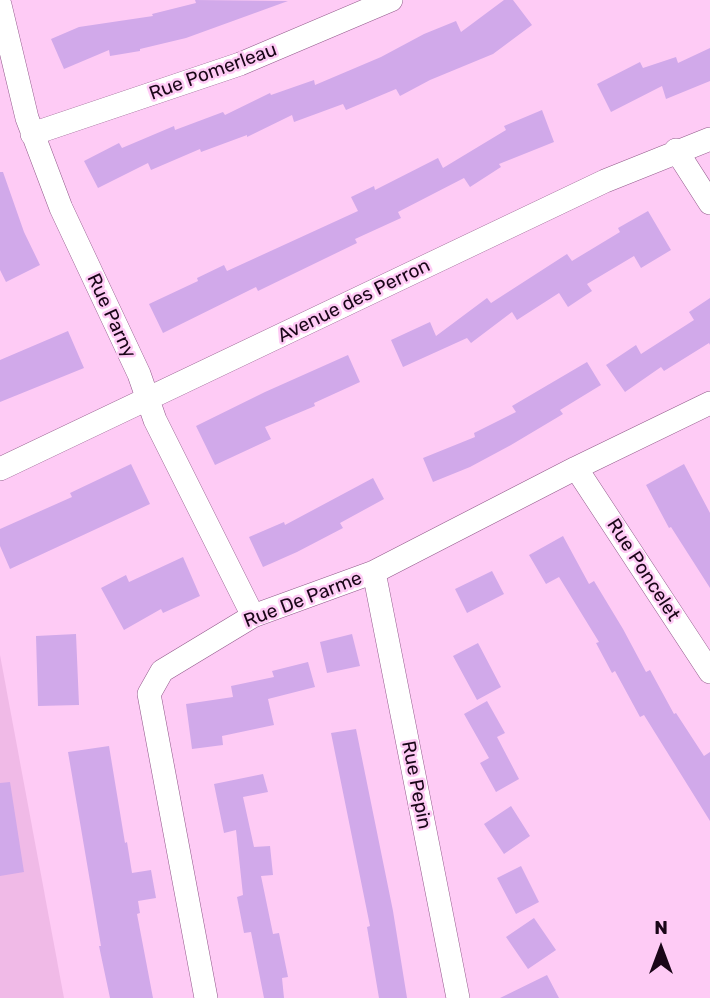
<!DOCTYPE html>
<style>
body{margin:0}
#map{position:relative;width:710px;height:998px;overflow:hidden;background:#fecbf5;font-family:Rubik,sans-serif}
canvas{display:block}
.north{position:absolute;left:626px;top:914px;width:70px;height:70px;-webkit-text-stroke:5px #fecbf5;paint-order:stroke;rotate:0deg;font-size:19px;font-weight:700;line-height:28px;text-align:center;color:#1a0618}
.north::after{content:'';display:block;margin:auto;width:24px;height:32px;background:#1a0618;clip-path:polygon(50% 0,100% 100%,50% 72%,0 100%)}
</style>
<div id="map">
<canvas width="710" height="998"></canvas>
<div class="north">N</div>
</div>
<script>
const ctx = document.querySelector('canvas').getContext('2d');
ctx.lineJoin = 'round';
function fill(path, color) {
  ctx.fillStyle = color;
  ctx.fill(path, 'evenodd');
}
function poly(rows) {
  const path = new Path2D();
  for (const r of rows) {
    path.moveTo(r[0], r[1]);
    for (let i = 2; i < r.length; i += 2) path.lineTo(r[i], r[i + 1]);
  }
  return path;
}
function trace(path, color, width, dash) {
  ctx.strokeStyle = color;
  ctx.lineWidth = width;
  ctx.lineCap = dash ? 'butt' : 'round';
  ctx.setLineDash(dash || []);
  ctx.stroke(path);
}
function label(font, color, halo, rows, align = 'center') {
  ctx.font = font + ' Rubik,sans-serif';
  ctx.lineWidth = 5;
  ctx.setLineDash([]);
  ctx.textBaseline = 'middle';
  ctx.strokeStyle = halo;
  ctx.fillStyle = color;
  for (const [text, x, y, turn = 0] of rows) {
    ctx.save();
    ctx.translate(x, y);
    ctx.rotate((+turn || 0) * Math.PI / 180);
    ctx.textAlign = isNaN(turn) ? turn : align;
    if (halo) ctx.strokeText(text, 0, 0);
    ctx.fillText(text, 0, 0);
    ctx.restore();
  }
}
fill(poly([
 [0,655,64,998,0,998]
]), '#f0bae7');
fill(poly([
 [195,0,288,1,186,38,140,49,140,51,110,56,109,50,64,69,51,39,79,27,153,16,152,14,196,3],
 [504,0,513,0,532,25,493,54,430,80,400,96,396,89,346,110,343,104,294,122,292,115,247,137,247,135,201,152,200,149,151,170,148,163,98,188,84,161,119,143,122,148,174,126,175,130,223,112,225,115,270,93,271,95,314,80,315,85,381,57,424,34,456,21,461,32],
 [710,48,710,81,666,99,662,86,611,112,597,84,640,62,643,68,676,57,678,63],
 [542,110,554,142,499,164,501,167,470,187,464,178,398,212,401,218,355,239,357,243,258,291,256,287,163,333,149,304,198,281,197,278,224,265,227,271,358,211,351,197,374,186,375,190,438,158,443,168,506,130,504,126],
 [0,172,3,172,24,232,40,265,6,282,0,270],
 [648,211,671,250,641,268,634,256,587,284,592,291,568,307,559,293,517,320,512,312,471,343,467,338,403,367,391,340,430,322,436,336,487,298,491,303,567,254,572,261,620,232,618,228],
 [710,298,710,345,709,343,664,371,661,367,625,392,606,365,636,345,641,354,694,320,689,312],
 [68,331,84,368,0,402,0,360],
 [348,355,360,382,314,403,315,406,265,427,271,439,215,465,196,426,265,392],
 [587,362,601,385,560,410,563,414,511,445,470,467,433,482,423,458,475,437,474,433,516,412,512,406],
 [131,464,150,504,10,569,0,546,0,529,72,497,70,493],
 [684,464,710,513,710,588,671,527,669,528,646,485],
 [373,478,384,499,340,523,343,528,297,552,263,567,249,537,284,522,285,525],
 [563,536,589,584,594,581,623,629,646,672,650,670,674,714,676,713,704,756,710,752,710,821,644,715,640,717,615,671,612,673,596,643,599,642,559,577,546,584,529,555],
 [183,557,200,596,163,613,161,609,124,630,101,588,126,575,129,582],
 [492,571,504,594,467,613,455,589],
 [76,634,79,705,38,706,36,636],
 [352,634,360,666,327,673,320,642],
 [478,643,501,687,477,700,453,656],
 [308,662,315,687,268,699,274,725,222,736,223,745,192,749,186,704,233,697,231,686,274,677,272,671],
 [487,701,505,733,497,737,519,779,496,792,480,763,489,758,464,714],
 [356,729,393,911,407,998,379,998,367,927,370,926,331,733],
 [109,746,125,843,127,842,132,873,151,870,156,898,138,901,140,913,137,914,153,998,110,998,99,946,101,946,68,752],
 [263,774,268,792,243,797,254,847,270,846,273,875,261,876,273,934,279,933,288,977,282,978,284,998,264,998,251,932,244,933,237,897,243,895,236,830,224,833,214,784],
 [10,782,24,872,0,876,0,783],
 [511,806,530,836,504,854,484,824],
 [521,866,539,902,516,914,497,878],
 [534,918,556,950,528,969,506,937],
 [547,975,559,998,500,998]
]), '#d1a9ea');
const minor = poly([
 [0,5,27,118,61,208,139,374,155,420,253,616],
 [32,134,240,64,391,0],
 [676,150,710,203],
 [576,468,710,672],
 [0,469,605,181,710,139],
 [374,572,458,998],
 [206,998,149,694,162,671,253,616,374,572,576,468,710,403]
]);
trace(minor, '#91598a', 24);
trace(minor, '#fff', 23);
label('19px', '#1a0618', '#fecbf5', [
 ["Rue Pomerleau",213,72,-20],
 ["Avenue des Perron",354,301,-26],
 ["Rue Parny",111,316,65],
 ["Rue Poncelet",643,570,57],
 ["Rue De Parme",303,600,-21],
 ["Rue Pepin",416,785,79]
]);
</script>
